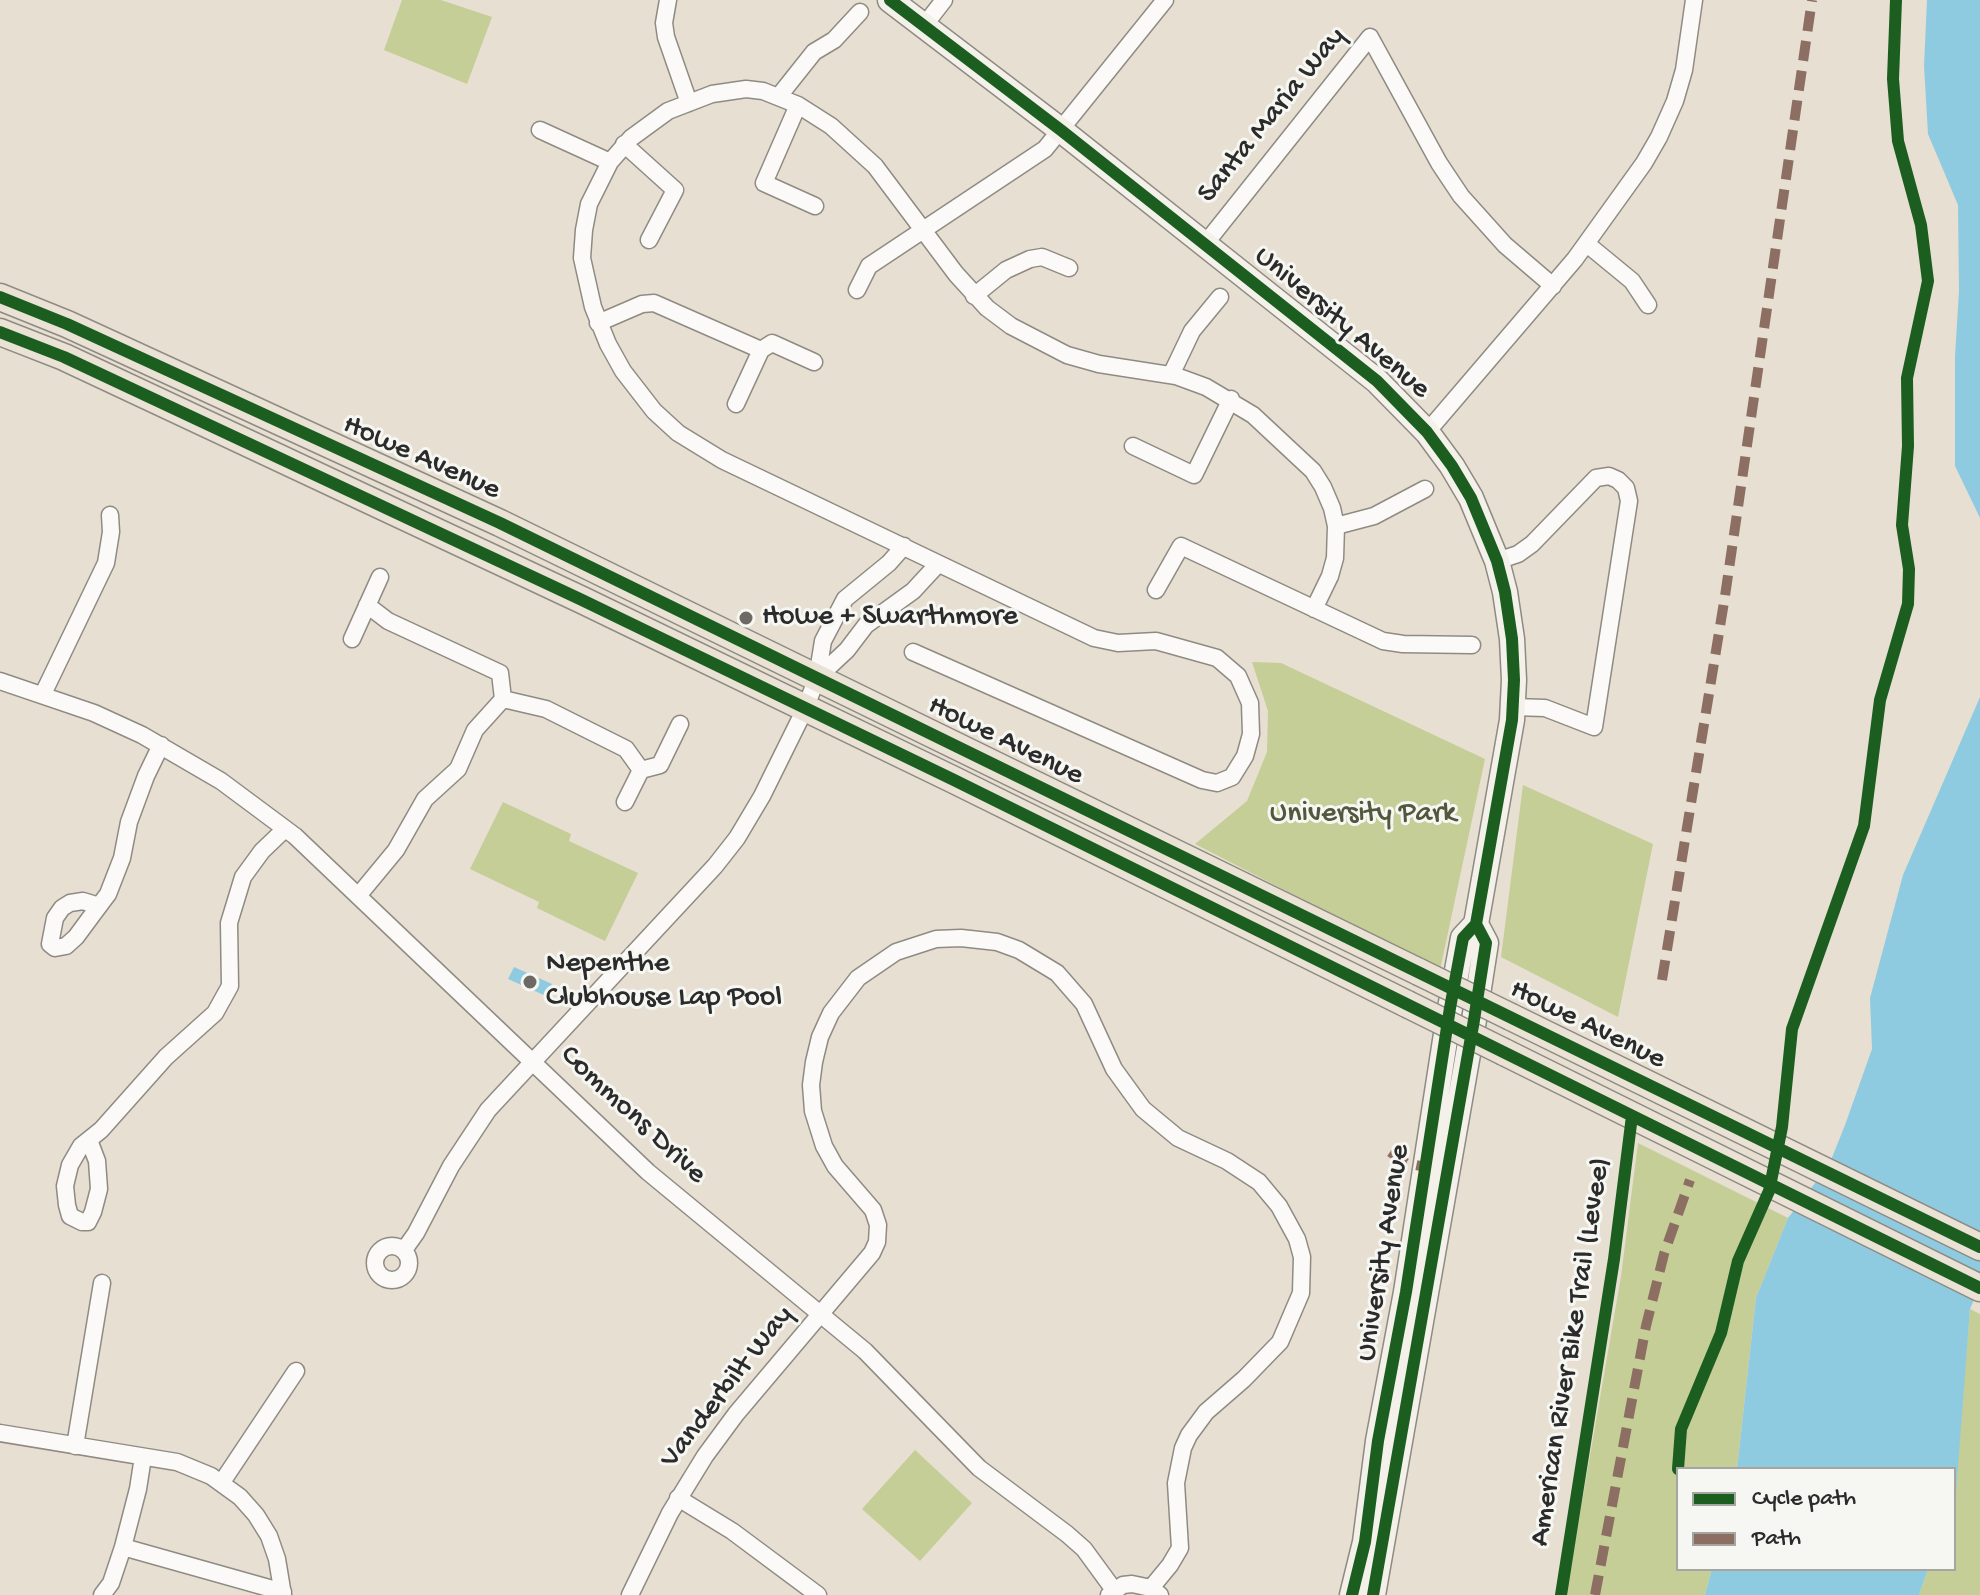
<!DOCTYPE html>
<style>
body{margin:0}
#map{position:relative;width:1980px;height:1595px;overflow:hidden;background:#e7dfd1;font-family:"Gochi Hand",sans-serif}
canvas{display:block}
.legend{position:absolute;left:1676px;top:1467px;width:280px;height:104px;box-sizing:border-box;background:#f6f6f2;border:2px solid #a5a5a2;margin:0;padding:10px 14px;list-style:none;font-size:24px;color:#2b2b2b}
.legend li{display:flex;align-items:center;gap:16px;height:40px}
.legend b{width:40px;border:2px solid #a5a5a2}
</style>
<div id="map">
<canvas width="1980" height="1595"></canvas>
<ul class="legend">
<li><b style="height:10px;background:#1b5e20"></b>Cycle path</li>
<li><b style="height:10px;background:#8d6e63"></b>Path</li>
</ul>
</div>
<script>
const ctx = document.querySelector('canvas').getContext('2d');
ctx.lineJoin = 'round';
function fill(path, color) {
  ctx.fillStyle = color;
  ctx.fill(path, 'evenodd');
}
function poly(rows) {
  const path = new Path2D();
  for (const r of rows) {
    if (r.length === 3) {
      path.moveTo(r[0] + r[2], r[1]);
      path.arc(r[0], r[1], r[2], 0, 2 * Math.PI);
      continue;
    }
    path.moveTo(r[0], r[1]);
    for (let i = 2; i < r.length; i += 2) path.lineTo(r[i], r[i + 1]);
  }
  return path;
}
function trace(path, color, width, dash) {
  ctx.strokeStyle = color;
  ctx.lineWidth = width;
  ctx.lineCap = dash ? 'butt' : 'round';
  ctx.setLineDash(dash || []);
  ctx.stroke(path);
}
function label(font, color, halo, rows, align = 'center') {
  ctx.font = font + ' "Gochi Hand",sans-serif';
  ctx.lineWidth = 6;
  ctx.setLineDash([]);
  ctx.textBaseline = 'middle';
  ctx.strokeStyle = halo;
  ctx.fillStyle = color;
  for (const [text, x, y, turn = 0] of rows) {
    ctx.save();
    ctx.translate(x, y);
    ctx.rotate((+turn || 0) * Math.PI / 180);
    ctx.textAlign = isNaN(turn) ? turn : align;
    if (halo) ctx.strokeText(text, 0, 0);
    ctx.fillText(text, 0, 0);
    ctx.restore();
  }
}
fill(poly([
 [402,0,441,0,492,17,467,84,384,50],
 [1252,662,1281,663,1485,759,1440,970,1195,844,1247,801,1267,752,1268,711],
 [1523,785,1653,844,1618,1017,1501,957],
 [503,802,571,834,569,841,638,873,605,941,537,908,539,902,470,869],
 [1638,1143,1788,1218,1756,1298,1737,1469,1678,1469,1678,1569,1712,1569,1705,1595,1566,1595,1621,1276],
 [1970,1309,1980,1314,1980,1595,1919,1595,1928,1569,1954,1569,1954,1498],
 [915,1450,972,1503,920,1561,862,1509]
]), '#c5ce97');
fill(poly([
 [1927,0,1980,0,1980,518,1955,466,1955,356,1959,291,1958,205,1928,134,1924,66],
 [1980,697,1980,1286,1970,1309,1956,1493,1954,1498,1954,1469,1737,1469,1756,1298,1788,1218,1829,1165,1845,1125,1872,1049,1870,998,1903,875],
 [514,967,552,984,546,996,508,979],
 [1712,1569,1928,1569,1919,1595,1705,1595]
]), '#8fcbe0');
const street = poly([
 [668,0,664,23,666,37,689,103],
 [923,27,944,0],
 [779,96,814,52,834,40,860,12],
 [798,105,764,183,815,206],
 [540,130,610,162],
 [624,144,675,190,649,240],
 [1205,244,1370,37,1439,163,1461,196,1505,245,1553,286],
 [1587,244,1632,281,1648,305],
 [857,290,869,266,1045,149,1165,0],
 [974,296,1006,270,1030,259,1042,257,1069,268],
 [598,323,642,304,654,303,761,350],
 [1171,375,1192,331,1220,297],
 [736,404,761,350,772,343,814,362],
 [1427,432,1575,259,1644,163,1659,137,1675,101,1684,70,1694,0],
 [1133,446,1194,475,1231,399],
 [1336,526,1374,516,1425,489],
 [1497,561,1518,554,1532,544,1596,478,1609,476,1618,480,1626,488,1629,501,1594,727,1545,708,1513,707],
 [1156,590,1181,546,1383,641,1403,644,1472,645],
 [367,605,388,621,500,673,503,699],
 [352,639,380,577],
 [913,652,1202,780,1217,783,1232,777,1245,756,1251,734,1250,703,1238,676,1217,658,1156,641,1118,643,1094,638,722,460,678,433,654,411,623,371,608,344,593,307,582,258,584,230,589,204,610,162,631,138,668,111,712,94,746,89,763,91,798,105,831,126,875,166,956,274,987,308,1011,326,1067,355,1099,364,1176,376,1206,387,1253,415,1313,471,1323,487,1332,508,1336,526,1335,558,1330,576,1314,609],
 [817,678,847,650,866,625,913,591,938,564],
 [0,681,94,713,142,735,221,781,295,836,648,1172,865,1351,979,1468,1067,1534,1084,1549,1114,1590],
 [43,694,106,563,111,532,110,515],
 [641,770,660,765,680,724],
 [358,896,396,850,425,799,458,769,475,730,503,699,546,709,626,749,641,770,625,802],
 [99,906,83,901,70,903,62,908,55,918,50,944,55,948,66,946,76,937,93,914,108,894,122,858,129,822,146,776,161,745],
 [89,1140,97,1161,99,1189,93,1212,88,1222,82,1222,70,1216,67,1205,65,1186,70,1165,81,1146,101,1130,166,1057,215,1013,230,986,229,923,243,877,262,851,285,829],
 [392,1263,17],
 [404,1250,416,1233,451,1166,488,1110,715,866,737,838,762,796,805,709,817,678,823,641,845,599,889,563,904,546],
 [0,1433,177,1462,211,1476,240,1497,256,1515,269,1536,277,1559,283,1595],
 [75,1446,102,1283],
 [222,1482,296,1371],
 [678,1498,732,1531,818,1595],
 [123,1547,283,1592],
 [102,1595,111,1583,123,1547,138,1489,143,1457],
 [630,1595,670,1513,705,1456,736,1414,872,1253,877,1242,878,1225,873,1210,835,1166,824,1146,813,1111,811,1085,814,1062,820,1037,831,1013,858,978,896,952,936,939,961,938,997,942,1019,950,1057,973,1084,1004,1114,1069,1143,1109,1178,1138,1227,1161,1259,1182,1279,1206,1297,1239,1302,1257,1301,1293,1280,1342,1244,1379,1206,1412,1189,1435,1183,1448,1176,1483,1180,1548,1170,1565,1151,1588],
 [1109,1595,1123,1585,1132,1584,1151,1588,1160,1595]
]);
const secondary = poly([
 [890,0,1062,131,1377,381,1427,432,1452,466,1471,498,1497,561,1505,592,1512,639,1514,680,1512,720,1476,924,1463,938,1450,1008,1406,1292,1378,1441,1365,1542,1352,1595],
 [1373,1595,1474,1020,1486,943,1476,924]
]);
const primary = poly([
 [0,297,67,324,500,523,1419,972],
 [0,332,64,357,582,600,954,780,1407,1004],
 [1511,1017,1980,1247],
 [1504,1052,1980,1288]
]);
trace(street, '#8f8b83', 19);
trace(secondary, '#8f8b83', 27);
trace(primary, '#8f8b83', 29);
trace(street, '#fbfaf8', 16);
trace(secondary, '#f4f0ea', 24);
trace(primary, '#e9e2d5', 26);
const primaryBridge = poly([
 [1419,972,1511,1017],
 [1407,1004,1504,1052]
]);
trace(primaryBridge, '#8f8b83', 29, []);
trace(primaryBridge, '#e9e2d5', 26);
trace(poly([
 [1662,980,1725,596,1812,0],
 [1390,1152,1406,1163,1426,1167],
 [1595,1595,1646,1326,1664,1254,1690,1180]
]), '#8d6e63', 10, [20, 10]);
trace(poly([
 [890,0,1062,131,1377,381,1427,432,1452,466,1471,498,1497,561,1505,592,1512,639,1514,680,1512,720,1476,924,1463,938,1450,1008,1406,1292,1378,1441,1365,1542,1352,1595],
 [0,297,67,324,500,523,1980,1247],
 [0,332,64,357,582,600,954,780,1980,1288],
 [1678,1469,1681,1429,1721,1333,1738,1261,1769,1191,1782,1127,1792,1029,1864,826,1880,700,1908,604,1909,569,1902,525,1908,446,1907,378,1928,281,1921,225,1898,141,1893,79,1896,0],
 [1373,1595,1474,1020,1486,943,1476,924],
 [1561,1595,1614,1259,1632,1116]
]), '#1b5e20', 12);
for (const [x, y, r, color] of [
 [746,618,8,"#6d6a65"],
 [530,982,8,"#6d6a65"]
]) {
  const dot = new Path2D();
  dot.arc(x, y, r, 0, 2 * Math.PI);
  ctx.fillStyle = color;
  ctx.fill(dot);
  trace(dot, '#f6f6f2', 3);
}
label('30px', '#2b2b2b', '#f6f6f2', [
 ["Santa Maria Way",1273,116,-51],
 ["University Avenue",1341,324,40],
 ["Howe Avenue",421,459,24],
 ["Howe Avenue",1005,742,26],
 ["Howe Avenue",1587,1026,26],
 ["Commons Drive",632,1116,43],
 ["University Avenue",1385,1253,-81],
 ["American River Bike Trail (Levee)",1572,1352,-81],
 ["Vanderbilt Way",728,1388,-52]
]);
label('30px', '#2b2b2b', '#f6f6f2', [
 ["Howe + Swarthmore",762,618],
 ["Nepenthe",546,965],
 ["Clubhouse Lap Pool",546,999]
], 'left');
label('30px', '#51583d', '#f6f6f2', [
 ["University Park",1363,815]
]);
</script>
